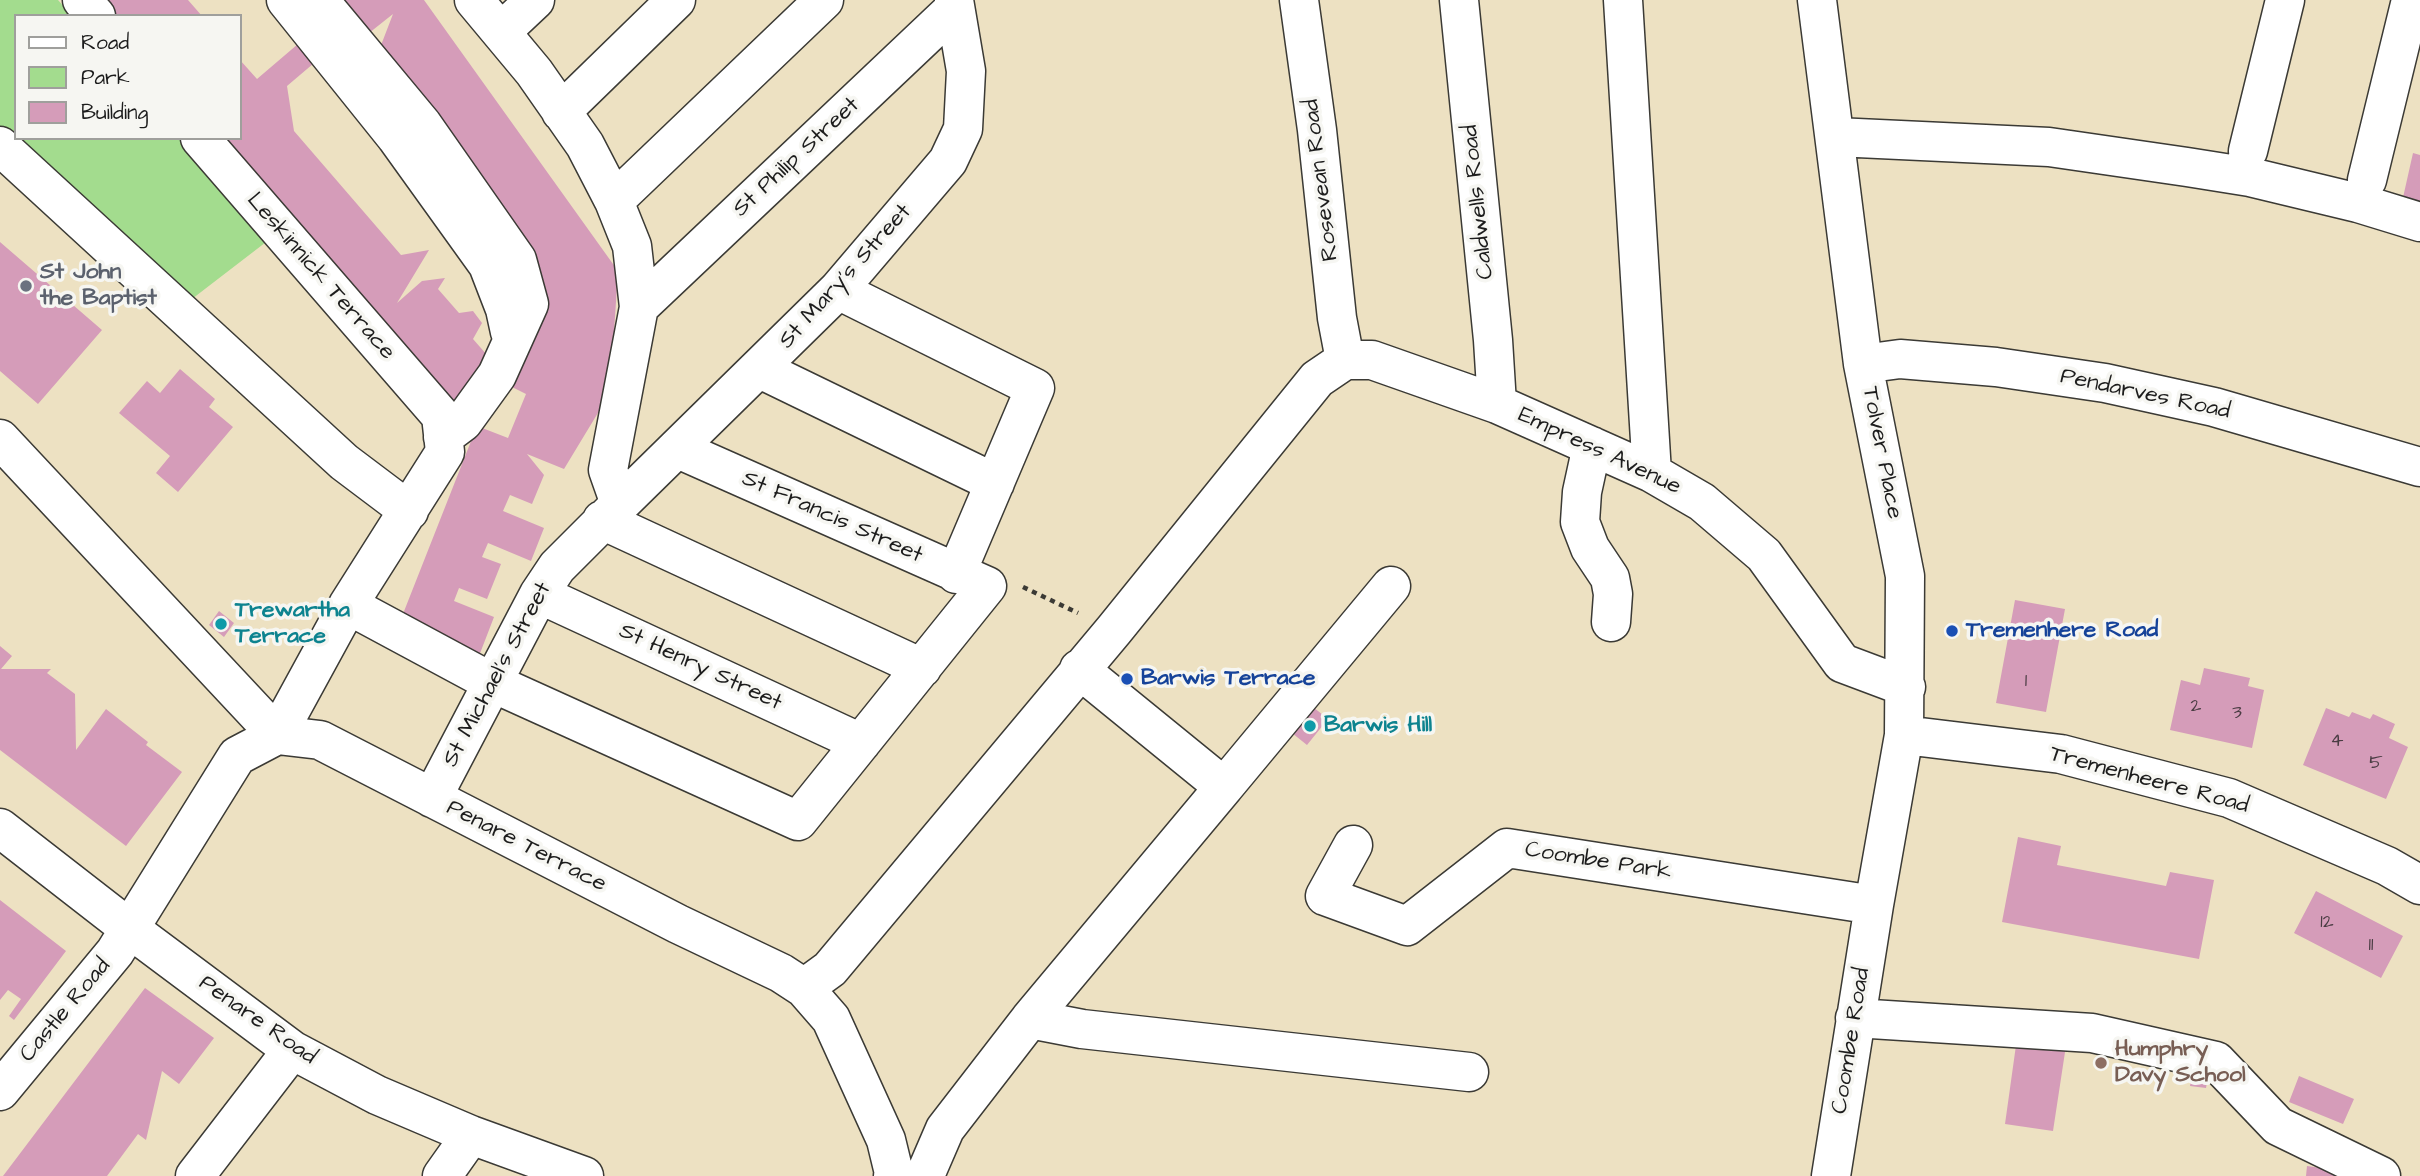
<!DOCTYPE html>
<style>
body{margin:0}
#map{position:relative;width:2420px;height:1176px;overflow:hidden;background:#ede1c2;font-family:"Architects Daughter",sans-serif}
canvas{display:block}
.legend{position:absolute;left:14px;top:14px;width:228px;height:126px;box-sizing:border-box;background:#f6f6f2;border:2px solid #9f9f9c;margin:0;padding:9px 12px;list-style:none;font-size:21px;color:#1c1c1c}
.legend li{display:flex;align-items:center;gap:14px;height:35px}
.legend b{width:35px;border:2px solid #9f9f9c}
</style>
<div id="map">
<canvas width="2420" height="1176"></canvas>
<ul class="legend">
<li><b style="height:9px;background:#fff"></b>Road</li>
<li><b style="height:19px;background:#a3dc8e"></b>Park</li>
<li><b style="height:19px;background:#d59cb9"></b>Building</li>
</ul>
</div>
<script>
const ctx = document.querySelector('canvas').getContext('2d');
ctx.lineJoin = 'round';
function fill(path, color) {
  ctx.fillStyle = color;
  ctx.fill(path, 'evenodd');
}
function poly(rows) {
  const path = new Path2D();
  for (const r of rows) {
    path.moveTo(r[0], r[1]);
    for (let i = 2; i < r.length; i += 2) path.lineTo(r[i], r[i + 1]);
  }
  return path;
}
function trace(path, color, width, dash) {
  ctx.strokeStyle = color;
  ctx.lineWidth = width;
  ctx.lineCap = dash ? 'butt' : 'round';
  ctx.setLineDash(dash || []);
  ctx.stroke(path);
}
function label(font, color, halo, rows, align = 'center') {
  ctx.font = font + ' "Architects Daughter",sans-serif';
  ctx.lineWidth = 7;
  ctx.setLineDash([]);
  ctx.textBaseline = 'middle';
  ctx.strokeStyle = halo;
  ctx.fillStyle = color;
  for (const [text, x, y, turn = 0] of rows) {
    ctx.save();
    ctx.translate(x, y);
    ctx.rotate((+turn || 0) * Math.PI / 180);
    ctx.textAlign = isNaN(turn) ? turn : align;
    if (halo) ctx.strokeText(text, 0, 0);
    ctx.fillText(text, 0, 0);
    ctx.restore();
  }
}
fill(poly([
 [0,0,58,0,72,16,16,16,16,138,181,138,270,239,188,302,0,127]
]), '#a3dc8e');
fill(poly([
 [98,0,188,0,202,16,112,16],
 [335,0,424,0,618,271,610,393,564,469,527,454,544,475,532,504,510,495,503,511,544,528,531,561,488,543,482,557,501,564,487,599,459,588,454,601,494,617,479,656,399,624,477,426,508,438,526,394,506,384,541,313,378,53,393,14,364,37],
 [298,44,320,58,287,86,294,131,401,255,429,250,397,303,422,281,445,278,438,289,459,313,473,311,482,323,473,339,494,363,460,419,218,138,240,138,240,60,257,79],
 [2413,153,2420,155,2420,208,2402,202],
 [0,242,102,330,38,404,0,371],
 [180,369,215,399,209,407,233,427,178,492,156,473,170,456,119,413,147,381,160,393],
 [2015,600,2065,609,2046,712,1996,703],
 [219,611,234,623,224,637,209,625],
 [0,646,12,656,1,669,51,669,47,673,75,694,76,750,106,709,148,742,146,745,182,772,126,846,0,750],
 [2204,668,2250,678,2248,686,2264,690,2252,748,2170,730,2181,680,2200,685],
 [1313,707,1328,719,1307,745,1292,733],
 [2326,708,2349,717,2352,712,2370,719,2373,714,2395,724,2389,738,2408,747,2386,799,2303,765],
 [2018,837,2061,846,2057,865,2166,886,2170,872,2214,880,2199,959,2002,922],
 [2316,891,2403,936,2381,978,2294,933],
 [0,900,66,951,14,1020,9,1016,21,999,8,990,0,1000],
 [145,988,214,1038,179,1084,162,1071,146,1140,138,1134,107,1176,3,1176],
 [2018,1031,2067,1039,2053,1131,2005,1124],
 [2192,1073,2208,1076,2206,1088,2190,1086],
 [2299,1076,2354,1099,2343,1124,2289,1102],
 [2307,1166,2356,1173,2356,1176,2306,1176]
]), '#d59cb9');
const minor = poly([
 [82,0,96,16],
 [286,0,396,137,488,265,505,309,510,332],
 [319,0,422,124,517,260,529,304,497,375,463,422,443,437],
 [1299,0,1317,130,1337,318,1345,360],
 [1459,0,1493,340,1497,404],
 [1623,0,1652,473],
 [1817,0,1863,364,1905,576,1904,735,1874,905,1831,1176],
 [501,32,535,0],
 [561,112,676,0],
 [1836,137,2049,147,2187,167,2250,177,2358,203,2420,222],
 [0,146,344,462,409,511],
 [2248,151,2285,0],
 [2367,180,2411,0],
 [614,201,824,0],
 [838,290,1035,388,956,574],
 [639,307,955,8],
 [1345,360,1372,360,1497,404,1652,473,1702,502,1764,555,1842,663,1906,687],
 [1863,364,1900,359,1996,367,2105,383,2214,407,2420,467],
 [760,369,995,483],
 [0,439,277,735,348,605,445,452,441,416,200,138],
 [1592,446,1582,492,1580,522,1590,548,1610,578,1613,594,1611,622],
 [620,504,838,290,948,161,963,129,966,71,954,0],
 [602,520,922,668],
 [539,594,861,743],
 [348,605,493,683,798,821,987,586,678,449],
 [1904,735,2061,754,2229,798,2387,866,2420,885],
 [1224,787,1391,586],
 [432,798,539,594,557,567,620,504,608,470,639,307,632,246,614,201,585,145,534,72,474,0],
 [0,828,130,929,292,1050,377,1095,471,1135,584,1176],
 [1353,845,1325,896,1407,926,1507,848,1874,905],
 [804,988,830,969,1114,630,1317,379,1345,360],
 [1855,1018,2092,1033,2216,1061,2278,1126,2381,1176],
 [1030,1019,1082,1029,1469,1072],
 [0,1091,115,952,237,756,277,735,320,740,678,924,781,973,804,988,831,1019,886,1140,894,1173,893,1176],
 [926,1173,945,1129,1030,1019,1224,787,1079,669],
 [195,1176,292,1050],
 [442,1176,471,1135]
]);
trace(minor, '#3b3a35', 41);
trace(poly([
 [1023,587,1078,613]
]), '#3b3a35', 4.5, [5, 5]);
trace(minor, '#fff', 38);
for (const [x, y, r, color] of [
 [26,286,7,"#6b7280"],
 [221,624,7,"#0f9aa8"],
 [1952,631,7,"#1a4fb4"],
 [1127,679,7,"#1a4fb4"],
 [1310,726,7,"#0f9aa8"],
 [2101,1063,7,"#8d6e63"]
]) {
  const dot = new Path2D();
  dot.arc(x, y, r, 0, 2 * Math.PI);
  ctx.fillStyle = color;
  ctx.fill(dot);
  trace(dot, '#f6f6f2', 2.5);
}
label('19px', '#4a3c43', null, [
 ["1",2026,682],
 ["2",2196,707],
 ["3",2237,714],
 ["4",2337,742],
 ["5",2376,764],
 ["12",2327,923],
 ["11",2371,946]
]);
label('23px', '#1c1c1c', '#f6f6f2', [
 ["St Philip Street",797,158,-43],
 ["Rosevean Road",1322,180,-97],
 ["Caldwells Road",1479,202,-96],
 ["Leskinnick Terrace",320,277,49],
 ["St Mary's Street",846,277,-48],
 ["Pendarves Road",2145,395,12],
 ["Empress Avenue",1599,452,25],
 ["Tolver Place",1881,453,79],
 ["St Francis Street",832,518,24],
 ["St Henry Street",700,668,25],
 ["St Michael's Street",498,675,-62],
 ["Tremenheere Road",2149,781,15],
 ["Penare Terrace",526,847,27],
 ["Coombe Park",1598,862,9],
 ["Castle Road",66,1011,-50],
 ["Penare Road",257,1021,35],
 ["Coombe Road",1852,1041,-81]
]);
label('bold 23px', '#5b616d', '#f6f6f2', [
 ["St John",40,273],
 ["the Baptist",40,299]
], 'left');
label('bold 23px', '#0d838f', '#f6f6f2', [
 ["Trewartha",235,611],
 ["Terrace",235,637],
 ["Barwis Hill",1324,726]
], 'left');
label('bold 23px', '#164399', '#f6f6f2', [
 ["Tremenhere Road",1966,631],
 ["Barwis Terrace",1141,679]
], 'left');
label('bold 23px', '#785e54', '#f6f6f2', [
 ["Humphry",2115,1050],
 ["Davy School",2115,1076]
], 'left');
</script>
